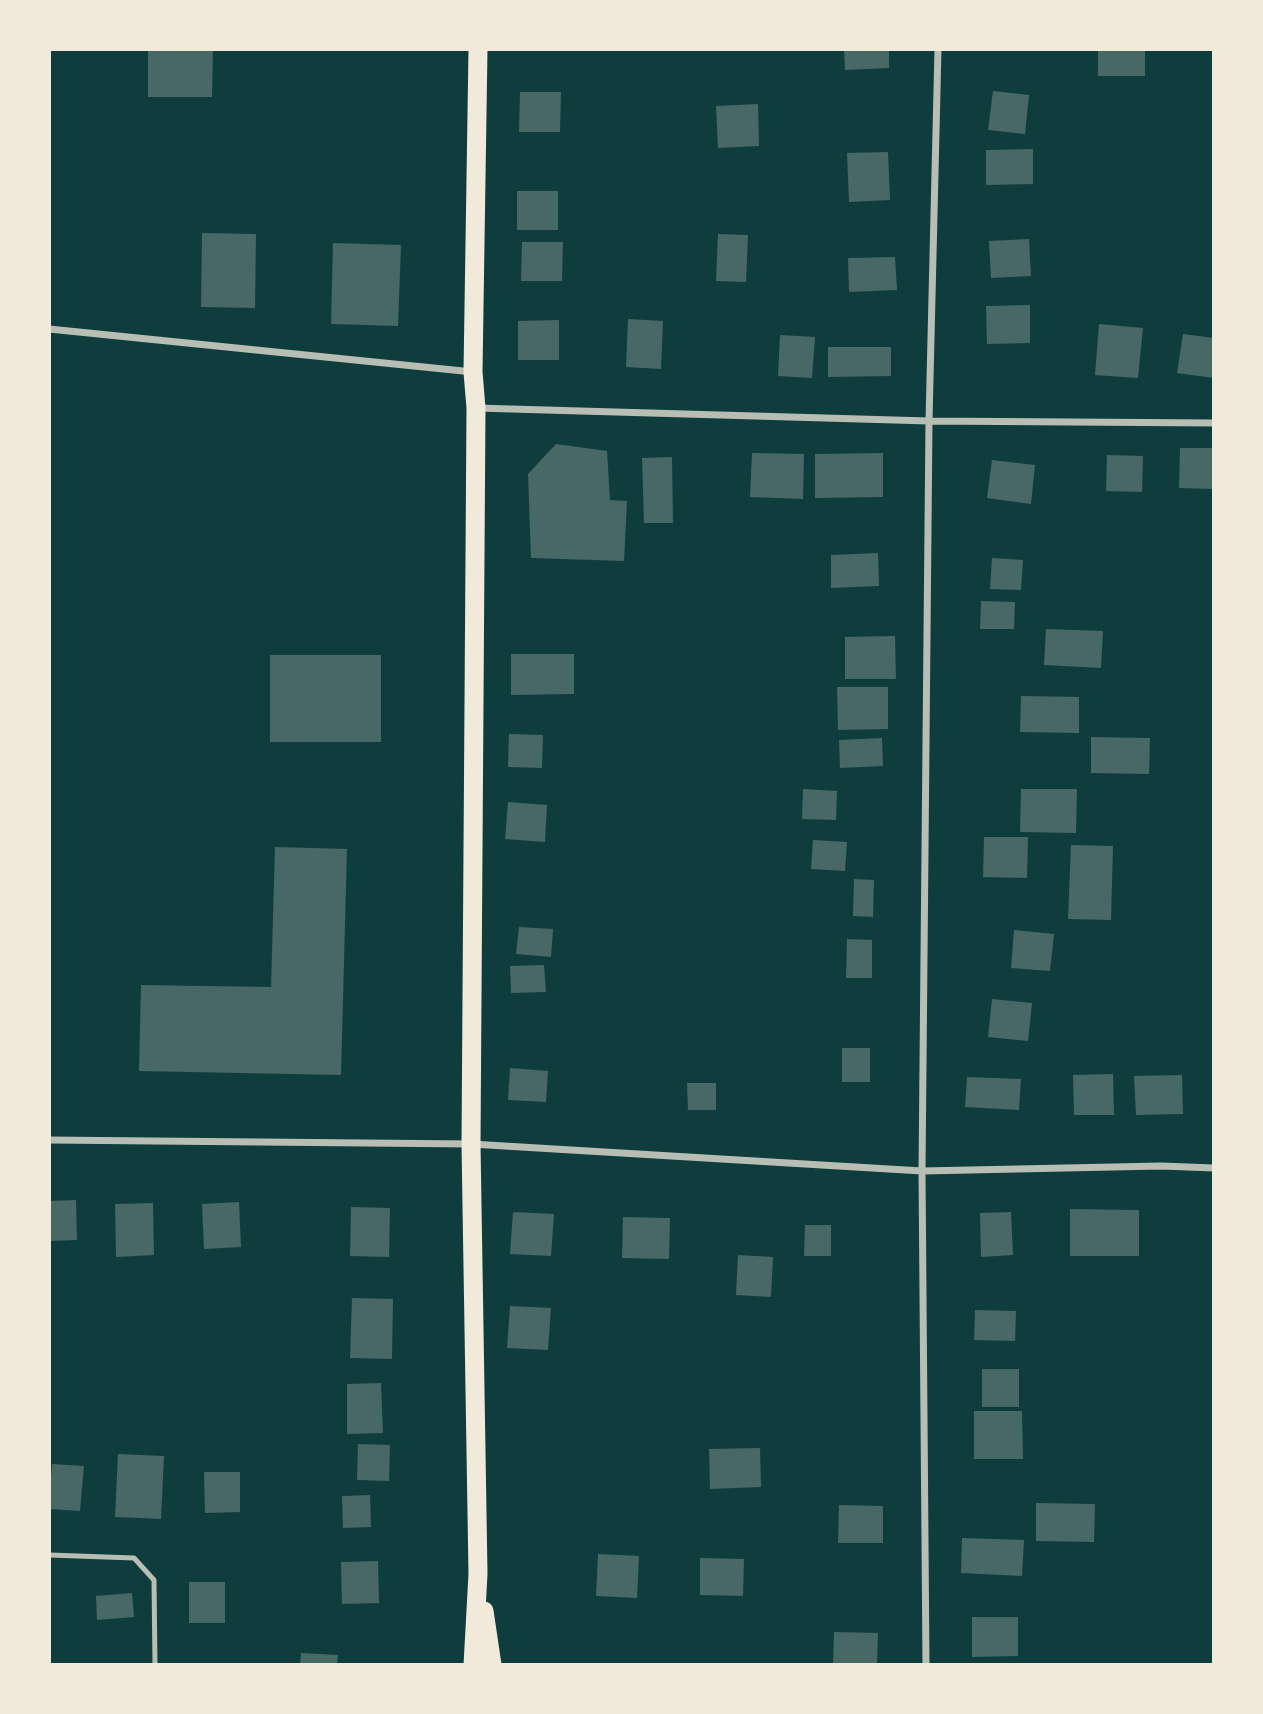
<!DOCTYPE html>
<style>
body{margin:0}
#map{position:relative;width:1263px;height:1714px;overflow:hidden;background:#0f3d3e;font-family:"Noto Sans",sans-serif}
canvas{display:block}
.frame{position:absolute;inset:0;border:51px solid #f1e9da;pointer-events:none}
</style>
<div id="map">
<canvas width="1263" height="1714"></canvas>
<div class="frame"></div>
</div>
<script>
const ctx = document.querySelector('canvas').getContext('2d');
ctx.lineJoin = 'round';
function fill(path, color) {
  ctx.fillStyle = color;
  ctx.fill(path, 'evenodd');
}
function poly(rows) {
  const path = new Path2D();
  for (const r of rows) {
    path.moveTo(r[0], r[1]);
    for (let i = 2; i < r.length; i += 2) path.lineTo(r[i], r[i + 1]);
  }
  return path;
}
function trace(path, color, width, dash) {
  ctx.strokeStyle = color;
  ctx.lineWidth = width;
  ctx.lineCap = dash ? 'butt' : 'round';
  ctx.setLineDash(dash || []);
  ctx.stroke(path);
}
fill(poly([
 [148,49,213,49,212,97,148,97],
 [844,49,889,49,889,68,845,70],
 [1098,49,1145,49,1145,76,1098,76],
 [993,91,1029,95,1025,134,988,130],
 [520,92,561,92,560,132,519,132],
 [758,104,759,146,718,148,716,106],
 [1033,149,1033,184,986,185,986,150],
 [888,152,890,200,849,202,847,153],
 [517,191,558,191,558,230,517,230],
 [202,233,256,234,255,308,201,307],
 [718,234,748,235,746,282,716,281],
 [1029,239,1031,276,991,278,989,241],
 [522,242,563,242,562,281,521,281],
 [333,243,401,245,398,326,331,324],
 [895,257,897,290,849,292,848,258],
 [1030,305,1030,343,987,344,986,306],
 [628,319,663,321,661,369,626,367],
 [559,320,559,360,518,360,518,321],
 [1099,324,1143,328,1138,378,1095,375],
 [1183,334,1214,338,1214,378,1177,373],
 [780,335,815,337,812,378,778,376],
 [828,347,891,347,891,376,828,377],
 [556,444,607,451,610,500,627,501,624,561,531,558,528,474],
 [1180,448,1214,448,1214,489,1179,488],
 [752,453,804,454,803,499,750,497],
 [883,453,883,497,815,498,815,454],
 [1107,455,1143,456,1142,492,1106,491],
 [672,457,673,523,644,523,642,458],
 [992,460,1035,465,1031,504,987,498],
 [878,553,879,586,831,588,831,555],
 [992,558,1023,560,1021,590,990,589],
 [981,601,1015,602,1014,629,980,629],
 [1046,629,1103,631,1101,668,1044,665],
 [895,636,896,679,845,679,845,637],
 [511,654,574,654,574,694,511,695],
 [270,655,381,655,381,742,270,742],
 [837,687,888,687,888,729,838,730],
 [1021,696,1079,697,1079,733,1020,732],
 [509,734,543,735,542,768,508,767],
 [1091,737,1150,738,1149,774,1091,773],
 [882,738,883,766,840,768,839,740],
 [803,789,837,791,836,820,802,819],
 [1021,789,1077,789,1076,833,1020,832],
 [508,802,547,805,545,842,505,839],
 [984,837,1028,837,1027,878,983,877],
 [813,840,847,842,845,871,811,869],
 [1071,845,1113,846,1111,920,1068,919],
 [275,847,347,849,341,1075,139,1071,141,985,271,987],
 [854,879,874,880,873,917,853,916],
 [519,927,553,929,551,957,516,954],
 [1014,930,1054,934,1050,971,1011,968],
 [847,939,872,940,872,978,846,978],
 [544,965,546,992,511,993,510,966],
 [992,999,1032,1003,1028,1041,988,1037],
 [842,1048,870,1048,870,1082,842,1082],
 [510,1068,548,1071,546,1102,508,1100],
 [1113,1074,1114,1115,1074,1115,1073,1075],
 [1182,1075,1183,1114,1136,1115,1134,1076],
 [967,1077,1021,1079,1019,1110,965,1107],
 [687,1083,716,1083,716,1110,688,1110],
 [76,1200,77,1240,49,1241,49,1201],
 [239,1202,241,1247,204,1249,202,1204],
 [153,1203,154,1255,116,1257,115,1204],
 [351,1207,390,1208,389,1257,350,1256],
 [1070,1209,1139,1210,1139,1256,1070,1256],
 [513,1212,554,1214,551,1256,510,1254],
 [1011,1212,1013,1255,981,1257,980,1213],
 [623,1217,670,1218,669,1259,622,1258],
 [805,1225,831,1225,831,1256,804,1256],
 [738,1255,773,1257,771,1297,736,1295],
 [352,1298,393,1299,392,1359,350,1358],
 [510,1306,551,1308,548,1350,507,1348],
 [975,1310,1016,1311,1015,1341,974,1340],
 [982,1369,1019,1369,1019,1407,982,1407],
 [381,1383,383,1433,347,1434,347,1384],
 [974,1411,1022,1411,1023,1459,974,1459],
 [358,1444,390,1445,389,1481,357,1480],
 [760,1448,761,1487,710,1489,709,1449],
 [118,1454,164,1456,161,1519,115,1517],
 [52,1464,84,1466,80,1511,49,1509],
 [204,1472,240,1472,240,1512,205,1513],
 [370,1495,371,1527,343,1528,342,1496],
 [1036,1503,1095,1504,1094,1542,1036,1541],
 [839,1505,883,1506,883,1543,838,1543],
 [962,1538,1024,1540,1022,1576,961,1573],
 [598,1554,639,1556,637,1598,596,1596],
 [700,1558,744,1559,743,1596,700,1595],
 [378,1561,379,1603,342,1604,341,1562],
 [189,1582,225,1582,225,1623,189,1623],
 [132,1593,134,1617,97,1620,96,1596],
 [972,1617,1018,1617,1018,1656,972,1657],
 [834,1632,878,1633,877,1665,833,1665],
 [301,1653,338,1655,337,1665,300,1665]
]), '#486865');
trace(poly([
 [49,1555,134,1558,154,1580,155,1665]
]), '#b8beb3', 5);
trace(poly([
 [49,329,473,372],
 [476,408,929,421,1214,423],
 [49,1140,471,1144,922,1171,1161,1166,1214,1168],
 [926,1665,922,1171,929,421,938,49]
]), '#b8beb3', 7);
trace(poly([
 [484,1611,492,1665],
 [473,1665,478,1574,471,1144,476,408,473,372,478,49]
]), '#f1e9da', 19);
</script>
